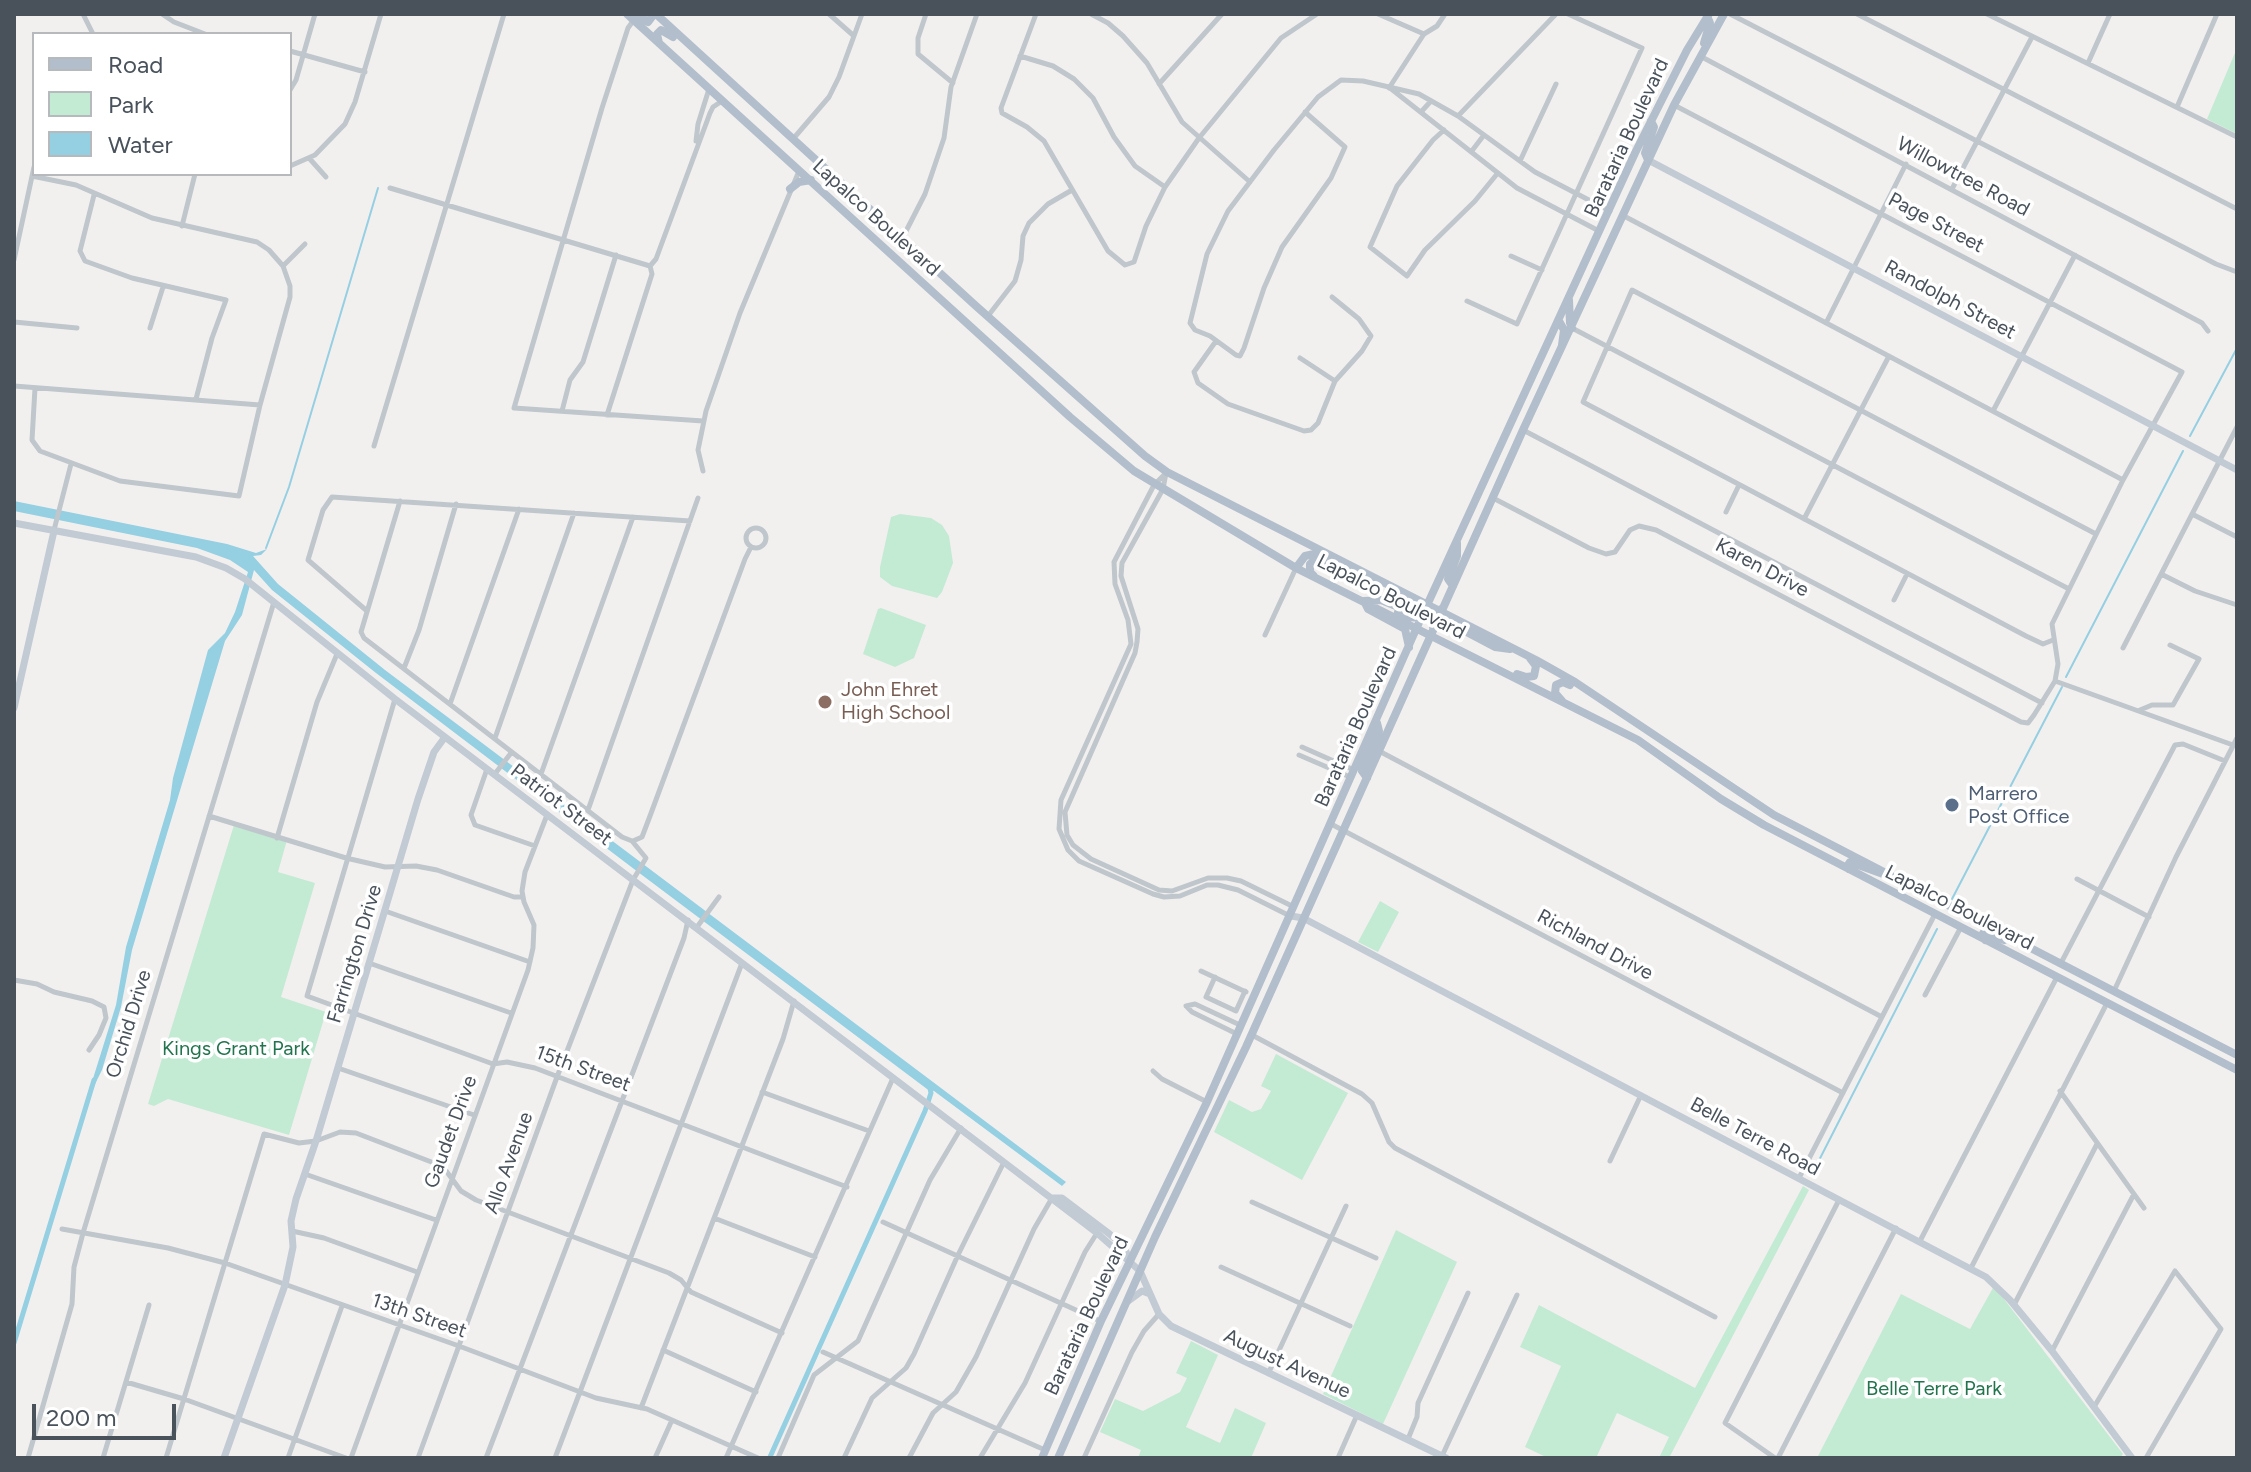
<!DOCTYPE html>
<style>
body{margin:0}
#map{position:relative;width:2251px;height:1472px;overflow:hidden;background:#f2f0ef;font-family:Figtree,sans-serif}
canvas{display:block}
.frame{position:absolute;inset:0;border:16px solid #49525b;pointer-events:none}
.legend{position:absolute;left:32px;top:32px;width:260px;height:144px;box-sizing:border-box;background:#fff;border:2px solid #b6babd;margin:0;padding:10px 14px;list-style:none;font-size:24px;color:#49525b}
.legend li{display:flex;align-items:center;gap:16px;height:40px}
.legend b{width:40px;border:2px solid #b6babd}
.scale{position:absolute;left:32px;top:1404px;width:144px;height:36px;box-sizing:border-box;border:4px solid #49525b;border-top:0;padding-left:10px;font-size:24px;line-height:28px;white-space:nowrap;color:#49525b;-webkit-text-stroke:6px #fff;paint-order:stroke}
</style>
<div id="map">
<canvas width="2251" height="1472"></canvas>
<div class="frame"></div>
<ul class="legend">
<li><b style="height:10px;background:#b2becb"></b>Road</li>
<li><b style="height:22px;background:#c3ead3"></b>Park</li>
<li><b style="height:22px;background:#95cfe2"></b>Water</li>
</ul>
<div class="scale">200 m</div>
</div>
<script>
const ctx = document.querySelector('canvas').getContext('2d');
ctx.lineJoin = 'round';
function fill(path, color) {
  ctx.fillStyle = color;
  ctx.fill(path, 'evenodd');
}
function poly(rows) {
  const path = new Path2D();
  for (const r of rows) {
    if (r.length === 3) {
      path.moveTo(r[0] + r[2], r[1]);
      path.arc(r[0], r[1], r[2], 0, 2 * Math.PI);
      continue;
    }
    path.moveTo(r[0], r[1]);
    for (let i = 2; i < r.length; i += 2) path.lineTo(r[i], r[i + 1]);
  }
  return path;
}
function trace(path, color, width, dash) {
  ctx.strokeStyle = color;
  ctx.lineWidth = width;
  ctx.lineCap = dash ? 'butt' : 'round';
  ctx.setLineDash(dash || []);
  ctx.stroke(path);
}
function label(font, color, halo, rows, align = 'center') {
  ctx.font = font + ' Figtree,sans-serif';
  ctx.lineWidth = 7;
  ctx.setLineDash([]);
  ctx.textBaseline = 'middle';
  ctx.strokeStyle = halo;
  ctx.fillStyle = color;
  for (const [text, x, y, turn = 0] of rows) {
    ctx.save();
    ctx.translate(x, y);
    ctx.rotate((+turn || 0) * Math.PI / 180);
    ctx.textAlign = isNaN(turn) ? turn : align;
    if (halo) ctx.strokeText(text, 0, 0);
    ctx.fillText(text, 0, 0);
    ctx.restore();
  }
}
fill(poly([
 [2237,48,2237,134,2207,119],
 [900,514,931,518,942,525,949,536,953,563,942,592,937,598,892,586,880,577,880,567,891,517],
 [881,608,926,625,914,658,895,667,863,654,878,609],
 [234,825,287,840,278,872,315,883,281,997,326,1012,289,1135,168,1099,154,1106,148,1104],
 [1380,901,1399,912,1378,952,1358,942],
 [1276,1054,1348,1093,1302,1180,1214,1132,1229,1100,1252,1112,1261,1109,1271,1091,1261,1086],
 [1803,1186,1809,1190,1669,1458,1659,1458,1669,1437,1617,1413,1596,1458,1548,1458,1525,1447,1561,1366,1520,1347,1539,1305,1695,1388],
 [1396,1230,1457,1262,1383,1424,1323,1394],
 [1994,1286,2123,1454,2120,1458,1817,1458,1901,1294,1970,1329],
 [1191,1341,1218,1355,1186,1427,1220,1443,1235,1408,1266,1423,1251,1458,1138,1458,1141,1450,1100,1432,1115,1399,1143,1411,1180,1392,1187,1378,1176,1373]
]), '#c3ead3');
fill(poly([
 [14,501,227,544,256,553,267,549,261,555,253,556,278,584,385,670,1066,1182,1062,1186,934,1091,927,1089,634,869,376,673,272,590,254,570,242,615,225,641,132,950,121,1007,102,1070,94,1086,91,1085,116,1005,126,947,170,800,173,778,208,650,225,633,235,612,248,572,230,560,197,548,14,511]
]), '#95cfe2');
trace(poly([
 [2190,436,2237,348],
 [266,548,289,487,378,188],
 [2066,677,2183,451],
 [1952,899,2062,687],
 [1811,1176,1937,929]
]), '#95cfe2', 2);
trace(poly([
 [14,1343,94,1080],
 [770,1457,925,1111,931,1093,929,1084]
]), '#95cfe2', 5);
trace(poly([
 [83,14,93,34],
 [162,14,174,22,205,34],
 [829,14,854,36],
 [926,14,918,38,918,54,953,83],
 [1036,14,1001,108,1002,113,1027,127,1044,141,1108,251,1125,265,1134,262,1146,226,1165,187,1199,138,1281,38,1317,14],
 [1091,14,1108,23,1123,36,1147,63,1182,122,1250,182],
 [1378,14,1424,34],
 [1730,14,2216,264,2237,272],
 [1857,14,2237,209],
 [1987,14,2237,137],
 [633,21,628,28,602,108,514,408,703,421],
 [290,51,365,72],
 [1020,56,1053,66,1074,79,1093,98,1114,137,1135,166,1165,187],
 [1700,56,2202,323,2208,331],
 [2088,63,2110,14],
 [1159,84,1222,14],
 [1389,88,1424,34,1437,26,1445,14],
 [1390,88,1517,188,1599,231],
 [290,90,296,80,315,14],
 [2177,107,2217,14],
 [1305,112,1345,147,1331,178,1282,247,1264,288,1244,348,1240,356,1236,355,1210,336,1195,330,1190,323,1207,254,1228,211,1274,150,1318,97,1341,80,1363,81,1419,94,1458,116,1535,172,1610,211],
 [1421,112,1431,101],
 [1458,116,1556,14],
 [1444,130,1433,140,1397,186,1370,247,1407,276,1425,250,1475,201,1497,174],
 [793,139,829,97,839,77,862,14],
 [696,141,698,124,709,89],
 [1471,152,1484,135],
 [309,158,326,177],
 [1520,161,1556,84],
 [290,166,315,155,345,124,355,102,381,14],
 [32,176,76,185,152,218,257,242,269,250,283,266,290,286,290,297,260,405,239,496,120,481,40,451,32,440,35,388],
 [390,188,650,266],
 [1952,189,2032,37],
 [94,195,80,251,85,261,132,278,226,300,212,338,196,399],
 [1624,216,2123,480],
 [182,226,195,174],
 [902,239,925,194,944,138,951,87,977,14],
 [1511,256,1542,270],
 [14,260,34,167],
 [283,266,305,244],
 [1467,301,1517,324,1642,48,1568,14],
 [988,316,1015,281,1021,260,1023,236,1029,223,1048,204,1072,190],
 [14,322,77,328],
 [1826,323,1906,164],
 [150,328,163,287],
 [1572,328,2069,589],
 [1216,341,1194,372,1198,383,1228,404,1304,431,1311,430,1318,423,1335,381,1362,351,1371,336,1359,319,1332,297],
 [1300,358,1335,381],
 [14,386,260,405],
 [562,411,570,380,583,362,616,255],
 [1993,411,2075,255],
 [607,415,652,274,650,266,656,259,710,113,713,107,722,101],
 [1523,430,2042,703],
 [374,446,504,14],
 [703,471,698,450,706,411,740,313,799,171],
 [1167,472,1154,485,1114,562,1115,584,1128,620,1131,644,1061,800,1059,829,1068,850,1079,861,1153,894,1164,897,1180,896,1207,885,1218,885,1238,890,1290,916],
 [1166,473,1163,489,1122,563,1121,576,1138,629,1137,642,1135,653,1065,812,1067,835,1073,845,1091,859,1159,890,1172,891,1208,878,1227,878,1241,881,1294,907],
 [1493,498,1589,548,1606,554,1615,552,1630,530,1639,526,1656,530,2021,722,2028,723,2034,715,2055,681,2058,664,2052,624,2123,480,2182,372,1674,105],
 [400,501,361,632,364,638,622,837,632,841,646,858,633,880,557,1077,418,1458],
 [1726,512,1739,485],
 [2192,514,2237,537],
 [1804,519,1889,356],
 [756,538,10],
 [54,530,71,464],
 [2161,574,2195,591,2237,605],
 [1894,600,1907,574],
 [367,611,308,560,323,510,332,497,690,521],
 [1265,635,1296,568],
 [2053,640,2043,644,2026,636,1583,402,1632,290,2096,534],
 [2123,648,2237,427],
 [404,668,419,630,456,504],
 [2055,681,2233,745],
 [395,699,307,996,493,1064,507,1062,535,1068,847,1187],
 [450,704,519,509],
 [2140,710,2152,705,2173,705,2199,659,2170,645],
 [495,738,574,513],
 [1302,747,1354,770],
 [1379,751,1882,1017],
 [1299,755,1350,777],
 [487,769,471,815,475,825,535,846],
 [541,774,633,517],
 [494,775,511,753],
 [588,810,698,498],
 [209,816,346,858,385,867,416,866,437,870,514,897,523,897],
 [1331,824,1843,1093],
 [277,838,317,702,337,654],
 [633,841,642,837,650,816,745,559,751,547],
 [2077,879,2149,917],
 [385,911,530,962],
 [697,927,719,897],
 [369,963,511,1013],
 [2061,963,2175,745,2183,744,2225,761],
 [1201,971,1246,992],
 [1215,977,1206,997,1236,1011,1245,991],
 [14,980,37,984,54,992,92,1001,104,1007,106,1018,99,1035,89,1050],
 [2114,991,2176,857,2237,738],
 [1925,995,1961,927],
 [1186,1006,1195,1004,1240,1025],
 [1187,1007,1192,1012,1237,1034],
 [1252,1035,1362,1094,1372,1103,1389,1142,1395,1148,1715,1317],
 [338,1068,474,1115],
 [1153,1071,1162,1079,1207,1102],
 [2060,1091,2144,1208],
 [762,1092,869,1131],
 [1610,1161,1641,1095],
 [305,1174,436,1220],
 [1799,1178,1935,914],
 [1252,1202,1376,1258],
 [714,1218,815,1257],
 [883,1222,1100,1321],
 [62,1229,168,1248,225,1263,459,1346,596,1398,647,1409,758,1458],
 [292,1231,324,1238,417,1272],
 [1920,1241,2057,977],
 [1221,1267,1350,1326],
 [1971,1268,2107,1003],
 [2014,1305,2097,1144],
 [663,1350,756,1392],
 [2052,1351,2134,1194],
 [823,1352,1045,1450],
 [1269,1372,1346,1206],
 [126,1382,184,1399,346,1458],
 [2094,1407,2175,1271,2221,1329,2146,1458],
 [641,1408,783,1039,794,1001],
 [1408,1439,1417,1417,1418,1403,1468,1293],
 [1442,1456,1517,1295],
 [28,1458,72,1304,74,1267,83,1233,274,602],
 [103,1458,149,1305],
 [166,1458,264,1134,299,1143,316,1141,340,1132,356,1133,434,1163,444,1168,461,1191,476,1200,669,1273,681,1280,691,1292,782,1333],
 [288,1458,342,1306],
 [351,1458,528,970,533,948,534,925,524,902,522,891,525,872,547,815],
 [486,1458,684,938,688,920],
 [555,1458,742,963],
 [655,1458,672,1420],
 [726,1458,893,1078],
 [778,1458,814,1375,858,1341,930,1180,961,1128],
 [844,1458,872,1398,906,1368,914,1354,958,1255,1004,1162],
 [909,1458,933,1413,956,1392,976,1357,1034,1229,1052,1198],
 [980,1458,1025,1383,1085,1252,1097,1233],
 [1084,1458,1132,1352,1144,1331,1159,1314],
 [1338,1458,1357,1415],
 [1775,1458,1725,1423,1839,1200],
 [1778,1458,1896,1228]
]), '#bfc6cc', 5);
trace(poly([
 [1648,160,2237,470],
 [14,523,196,557,226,568,245,579,395,699,1097,1233,1140,1271,1159,1314,1171,1326,1446,1458],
 [14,708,54,531],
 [1291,916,1303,918,1986,1277,2010,1300,2052,1351,2132,1458],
 [1052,1198,1062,1198,1107,1232,1124,1246,1129,1260],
 [1127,1302,1142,1291,1150,1294],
 [224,1458,285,1285,293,1247,291,1221,296,1199,316,1141,418,799,434,752,445,737]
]), '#c2cad4', 7);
trace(poly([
 [627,14,1070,417,1134,471,1296,568,1638,740,1721,799,1764,825,2237,1070],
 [637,14,648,22,654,14],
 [656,14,976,306,1145,456,1167,472,1536,660,1575,682,1774,815,2237,1055],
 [659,43,657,34,661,30,673,37],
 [1704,43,1710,23,1707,16],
 [1648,160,1645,153,1654,127,1651,121],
 [790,189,799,182,811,180],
 [1569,300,1570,323,1572,328],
 [1559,321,1564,330,1562,345],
 [1296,568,1305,556,1314,554,1368,582,1380,584],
 [1314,576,1310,572,1310,564,1314,561,1324,564],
 [1453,586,1448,579,1457,556,1457,543],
 [1398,593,1407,602,1406,606,1401,608,1381,600,1364,601,1368,609,1405,629,1409,647],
 [1398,612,1408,617,1422,618,1441,609],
 [1433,627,1442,625,1459,628,1495,647,1510,649],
 [1517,674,1526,677,1534,676,1536,666,1530,658],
 [1562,701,1555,693,1556,685,1563,682,1570,685],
 [1367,778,1362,771,1379,731,1377,723],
 [1849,869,1848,865,1850,862,1883,874],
 [1985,940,1982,935,1984,932,2004,940],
 [1042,1458,1101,1321,1207,1102,1417,627,1635,153,1687,50,1709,14],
 [1058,1458,1155,1237,1246,1047,1523,430,1674,105,1724,14]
]), '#b2becb', 8);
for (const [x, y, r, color] of [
 [825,702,8,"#8d6e63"],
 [1952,805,8,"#5c6f8a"]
]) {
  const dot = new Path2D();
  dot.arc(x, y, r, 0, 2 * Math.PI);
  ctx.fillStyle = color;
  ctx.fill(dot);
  trace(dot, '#fff', 3);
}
label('20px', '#49525b', '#fff', [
 ["Barataria Boulevard",1627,138,-65],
 ["Willowtree Road",1963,177,28],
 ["Lapalco Boulevard",876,218,42],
 ["Page Street",1936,223,28],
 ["Randolph Street",1950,300,28],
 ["Karen Drive",1762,568,28],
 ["Lapalco Boulevard",1391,597,27],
 ["Barataria Boulevard",1356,727,-66],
 ["Patriot Street",561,805,37],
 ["Lapalco Boulevard",1959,908,27],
 ["Richland Drive",1595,945,28],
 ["Farrington Drive",355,954,-73],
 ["Orchid Drive",129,1024,-73],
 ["15th Street",583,1069,20],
 ["Gaudet Drive",451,1132,-70],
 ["Belle Terre Road",1755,1137,28],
 ["Allo Avenue",509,1163,-70],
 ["13th Street",419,1316,19],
 ["Barataria Boulevard",1087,1316,-65],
 ["August Avenue",1287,1364,25]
]);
label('20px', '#785e54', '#fff', [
 ["John Ehret",841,690],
 ["High School",841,713]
], 'left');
label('20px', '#4e5e75', '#fff', [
 ["Marrero",1968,794],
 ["Post Office",1968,817]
], 'left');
label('20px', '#22744e', '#fff', [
 ["Kings Grant Park",236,1049],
 ["Belle Terre Park",1934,1389]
]);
</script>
